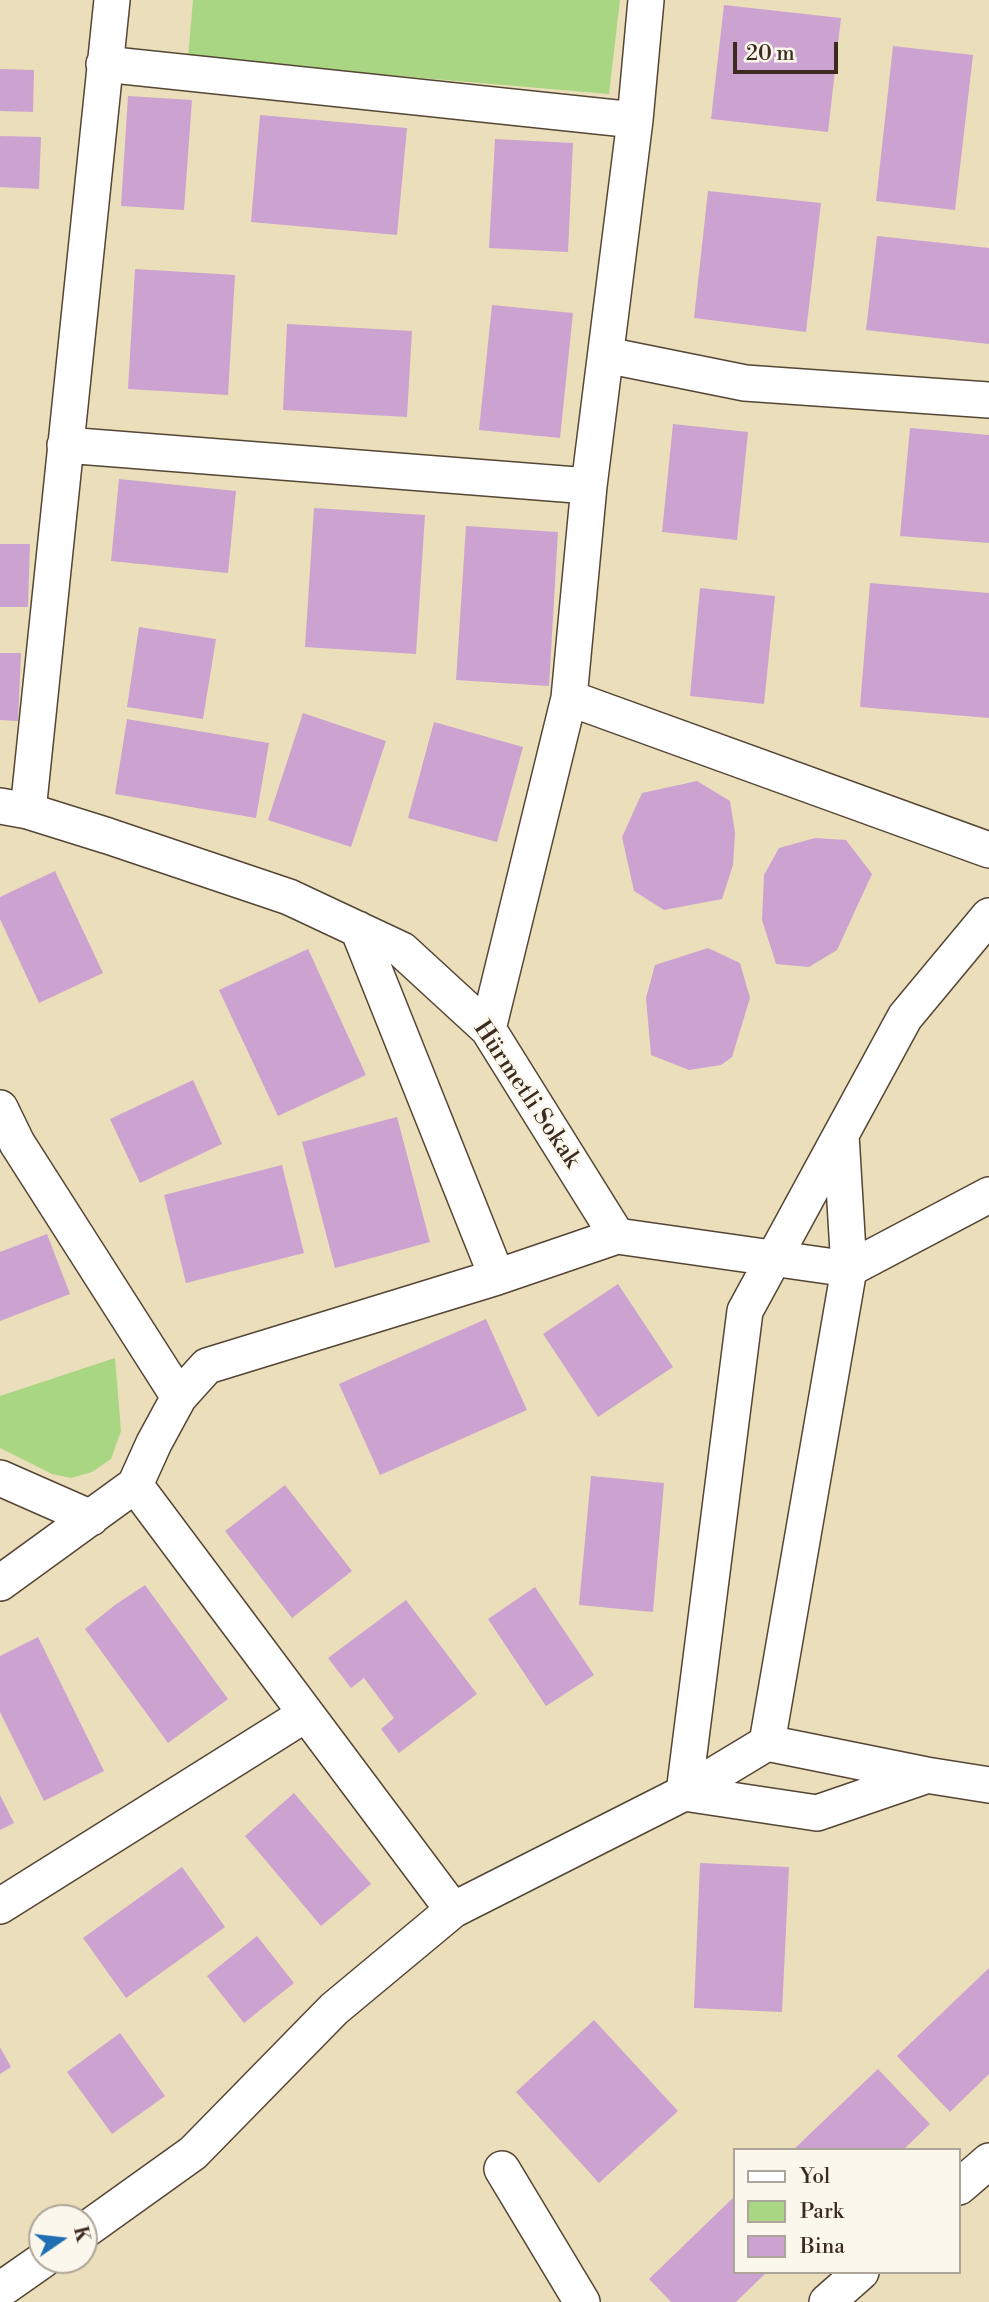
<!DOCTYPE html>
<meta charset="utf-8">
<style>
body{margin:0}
#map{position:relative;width:989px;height:2302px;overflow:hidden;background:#ebdeba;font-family:"Libre Bodoni",serif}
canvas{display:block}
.legend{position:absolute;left:733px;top:2148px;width:228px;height:126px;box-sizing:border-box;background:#fbf7ec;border:2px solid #aea59a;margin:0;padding:9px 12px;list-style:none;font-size:21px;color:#3b2a1e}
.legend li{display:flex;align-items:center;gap:14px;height:35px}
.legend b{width:35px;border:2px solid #aea59a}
.north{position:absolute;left:28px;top:2204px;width:70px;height:70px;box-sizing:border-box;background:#fbf7ec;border:2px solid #aea59a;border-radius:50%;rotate:76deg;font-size:19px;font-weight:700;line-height:28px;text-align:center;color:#3b2a1e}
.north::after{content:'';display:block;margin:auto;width:24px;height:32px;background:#1f6fb2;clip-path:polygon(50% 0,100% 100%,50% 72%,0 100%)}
.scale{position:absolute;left:733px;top:42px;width:105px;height:32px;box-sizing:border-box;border:4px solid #3b2a1e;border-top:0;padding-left:9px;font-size:21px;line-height:24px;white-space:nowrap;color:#3b2a1e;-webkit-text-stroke:5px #fbf7ec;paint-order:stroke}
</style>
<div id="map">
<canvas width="989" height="2302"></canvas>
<ul class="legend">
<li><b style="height:9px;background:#fff"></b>Yol</li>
<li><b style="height:19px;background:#a9d682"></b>Park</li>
<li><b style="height:19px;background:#cca3d0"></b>Bina</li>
</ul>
<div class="north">K</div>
<div class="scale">20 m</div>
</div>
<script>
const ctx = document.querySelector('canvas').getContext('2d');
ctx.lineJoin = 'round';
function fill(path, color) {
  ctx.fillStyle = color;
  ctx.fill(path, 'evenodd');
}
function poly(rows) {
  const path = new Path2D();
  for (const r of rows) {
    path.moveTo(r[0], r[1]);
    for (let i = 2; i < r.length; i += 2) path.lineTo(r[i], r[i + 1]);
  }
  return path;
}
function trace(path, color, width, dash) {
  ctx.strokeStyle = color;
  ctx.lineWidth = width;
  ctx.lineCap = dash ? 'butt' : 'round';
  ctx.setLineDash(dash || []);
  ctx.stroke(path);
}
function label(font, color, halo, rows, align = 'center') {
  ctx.font = font + ' "Libre Bodoni",serif';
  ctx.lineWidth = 5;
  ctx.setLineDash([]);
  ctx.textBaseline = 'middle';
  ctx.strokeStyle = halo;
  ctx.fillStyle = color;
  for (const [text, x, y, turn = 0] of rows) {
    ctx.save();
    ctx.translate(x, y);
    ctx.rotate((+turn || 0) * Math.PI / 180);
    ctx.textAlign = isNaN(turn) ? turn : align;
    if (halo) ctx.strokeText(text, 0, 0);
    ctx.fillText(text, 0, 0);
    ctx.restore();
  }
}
fill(poly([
 [193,0,620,0,609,94,188,58],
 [115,1358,121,1431,111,1459,92,1472,71,1478,52,1474,0,1448,0,1396]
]), '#a9d682');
fill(poly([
 [724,5,841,18,828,132,711,119],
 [893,46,973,55,955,210,876,201],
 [0,69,34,70,33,112,0,111],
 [128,96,192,100,184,210,121,206],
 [260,115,407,128,397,235,251,222],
 [0,136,41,137,39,189,0,187],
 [495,139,573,143,568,252,489,248],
 [708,191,821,203,806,332,694,318],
 [877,236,989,248,989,344,866,330],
 [135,269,235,275,228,395,128,389],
 [492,305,573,313,560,438,479,430],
 [287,324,412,331,407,417,283,410],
 [673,424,748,432,737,540,662,532],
 [910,428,989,435,989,543,900,536],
 [119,479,236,491,228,573,111,561],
 [314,508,425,515,416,654,305,647],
 [466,526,558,532,549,686,456,680],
 [0,544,30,544,28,607,0,607],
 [870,583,989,593,989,718,860,707],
 [700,588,775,596,764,704,690,696],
 [139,627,216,639,203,719,127,707],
 [0,653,21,653,18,721,0,720],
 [303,713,386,741,351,847,268,820],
 [127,719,269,743,256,818,115,794],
 [434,722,523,747,497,842,408,818],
 [697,781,730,801,735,833,733,865,722,899,664,910,634,891,622,837,642,793],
 [815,838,846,840,872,874,837,950,809,967,776,964,762,920,764,875,779,848],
 [55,871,103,973,39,1003,0,919,0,897],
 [708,948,740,963,750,998,732,1057,721,1065,689,1070,651,1055,646,998,655,965],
 [308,949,366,1075,278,1116,219,990],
 [193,1080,222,1144,140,1183,110,1119],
 [397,1117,430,1242,335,1268,302,1142],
 [282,1165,304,1253,186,1283,164,1195],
 [47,1234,70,1294,0,1321,0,1252],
 [618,1284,673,1367,598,1417,543,1334],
 [486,1319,527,1410,380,1475,339,1384],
 [591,1476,664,1483,653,1612,579,1605],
 [285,1485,352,1571,292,1618,225,1531],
 [145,1585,228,1699,168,1743,85,1629,115,1605],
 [535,1587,594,1675,546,1706,488,1619],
 [406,1600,477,1694,399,1753,381,1729,394,1718,364,1678,351,1688,328,1658],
 [38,1637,104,1771,44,1801,0,1712,0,1656],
 [294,1793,371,1884,321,1926,245,1836],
 [0,1795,14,1823,0,1830],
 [700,1863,789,1867,782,2012,694,2008],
 [182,1867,225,1927,126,1998,83,1938],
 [257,1936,294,1983,244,2023,207,1976],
 [989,1968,989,2074,950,2112,897,2056],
 [594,2020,678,2111,599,2183,516,2092],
 [120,2033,165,2096,112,2134,67,2072],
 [0,2047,11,2067,0,2074],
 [878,2069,930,2124,903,2150,793,2150],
 [735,2196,735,2272,767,2272,736,2302,671,2302,649,2279]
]), '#cca3d0');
const minor = poly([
 [104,64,635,120],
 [606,355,745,383,989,400],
 [65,445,589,486],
 [569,698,989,850],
 [0,806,28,811,108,836,289,897,402,950,488,1029,617,1236,849,1269,989,1195],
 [28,811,112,0],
 [358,929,497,1277],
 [488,1029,569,698,589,486,635,120,646,0],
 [0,1108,17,1143,179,1397],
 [0,1478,91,1518],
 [135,1485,453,1910],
 [0,1583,135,1485,154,1443,179,1397,207,1366,497,1277,617,1236],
 [767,1743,849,1269,841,1135],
 [684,1793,745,1311,905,1017,989,916],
 [684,1793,817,1813,925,1776],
 [0,1906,306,1714],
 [502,2169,582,2302],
 [959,2187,989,2161],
 [84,2231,193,2153,334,2009,453,1910,684,1793,767,1743,926,1775,989,1785],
 [0,2290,43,2260],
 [827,2302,861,2272]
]);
trace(minor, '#554535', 38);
trace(minor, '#fff', 35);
label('24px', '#3b2a1e', '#fbf7ec', [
 ["Hürmetli Sokak",526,1095,56]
]);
</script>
